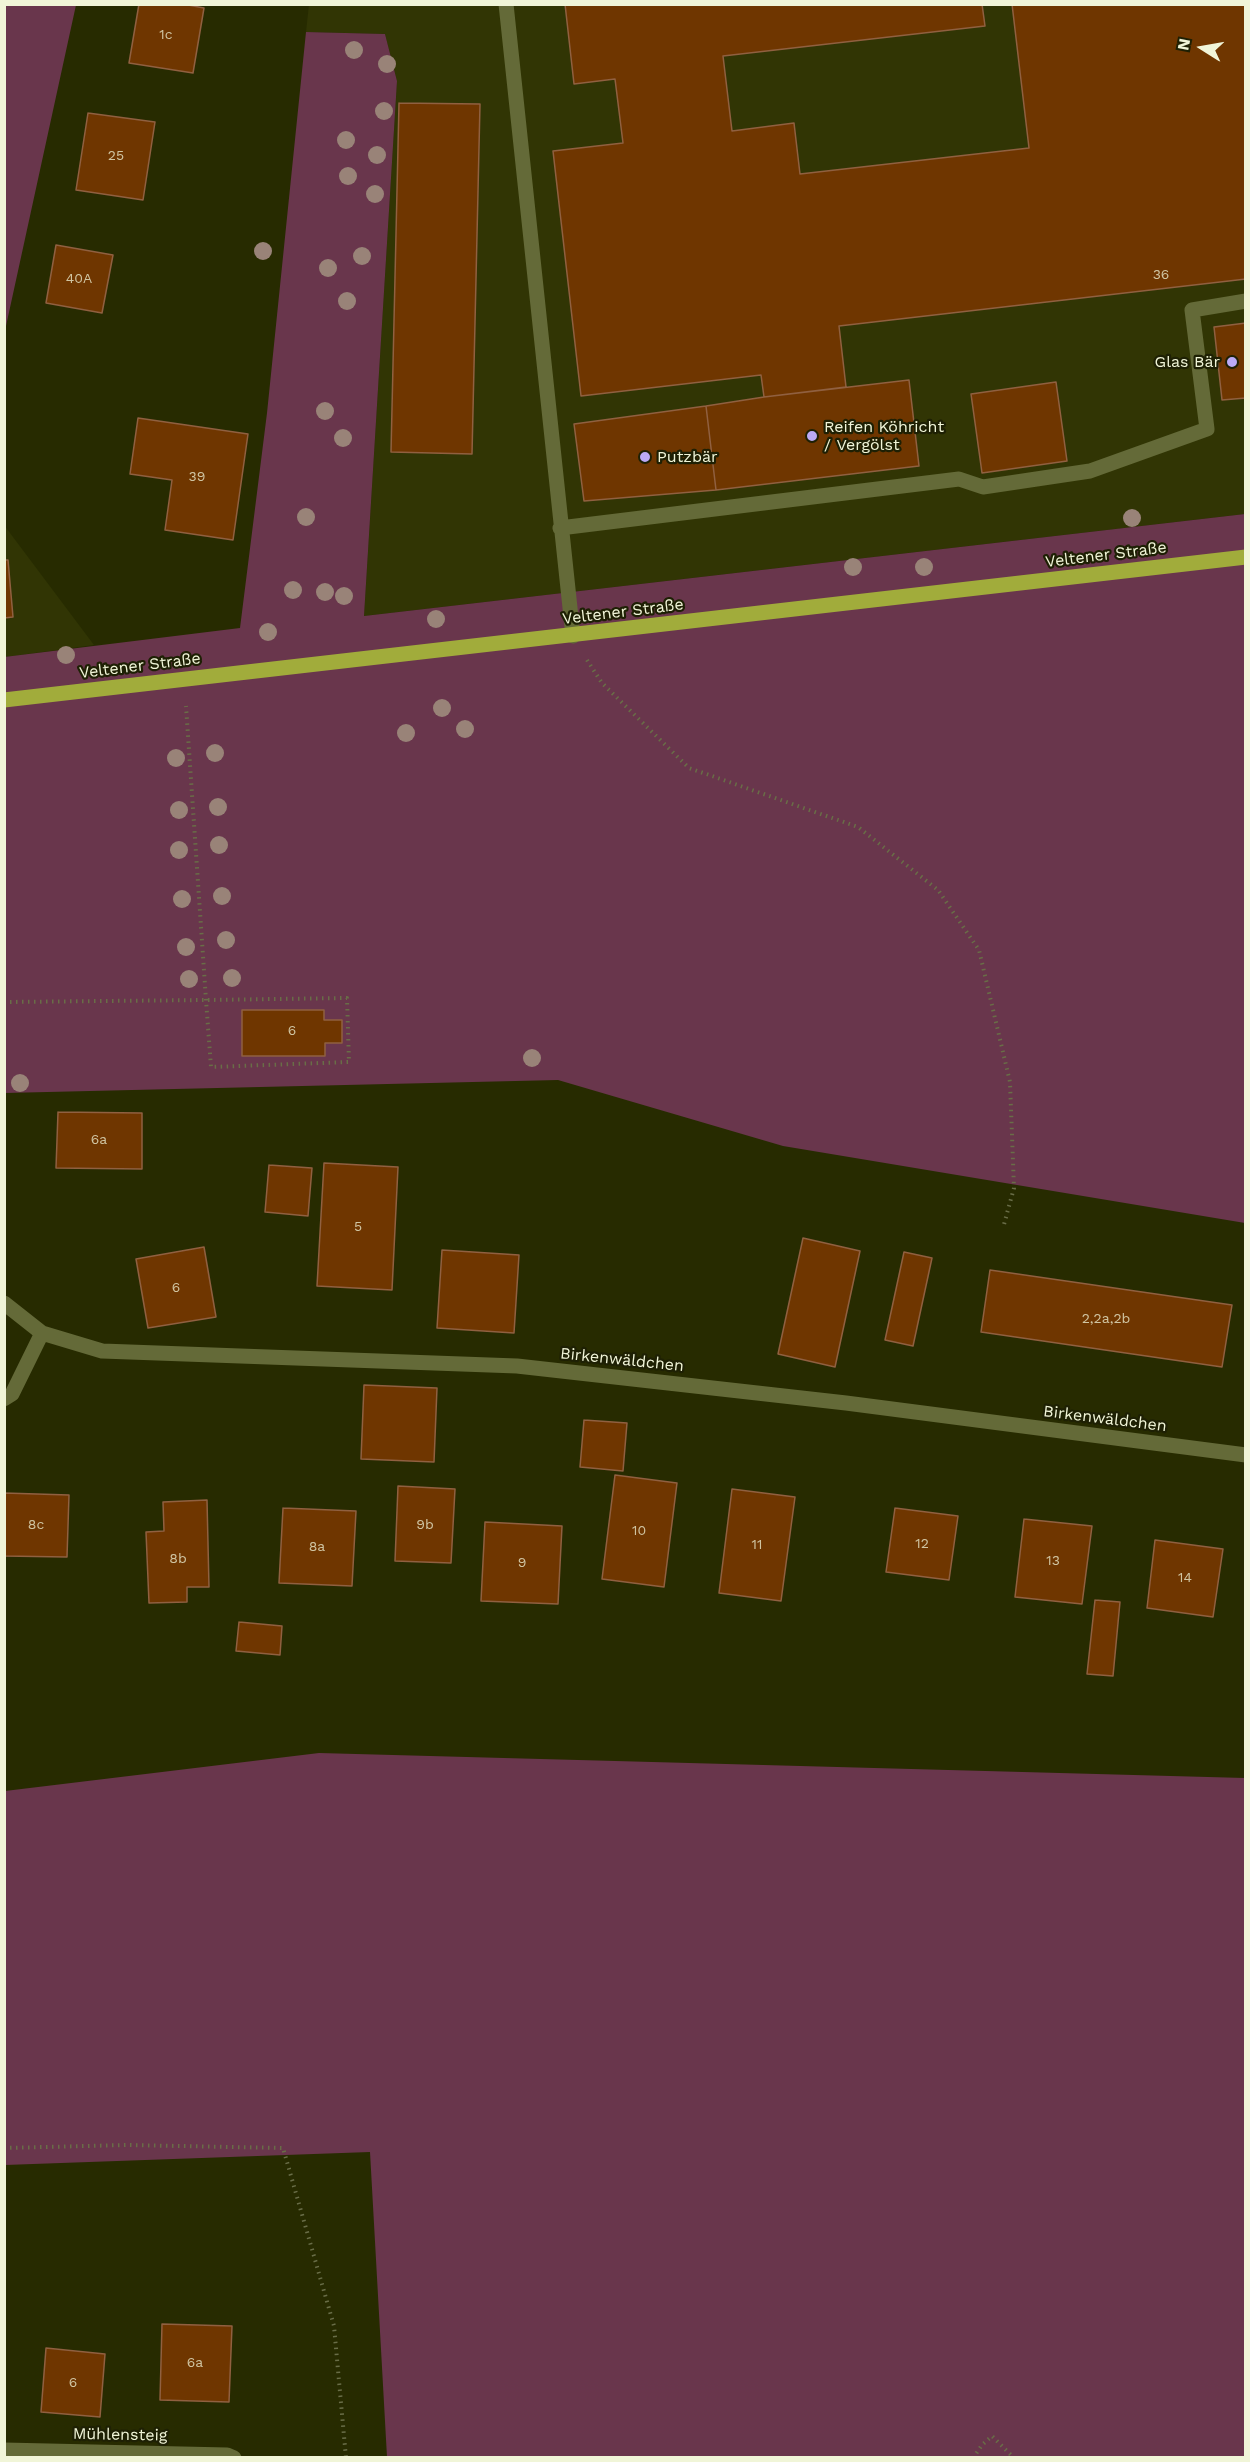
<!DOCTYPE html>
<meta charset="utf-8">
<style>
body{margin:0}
#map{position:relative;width:1250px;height:2462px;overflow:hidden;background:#272b00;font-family:"Work Sans",sans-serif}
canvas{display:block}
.frame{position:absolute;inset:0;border:6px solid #f1f5d8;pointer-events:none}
.north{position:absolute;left:1172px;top:18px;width:60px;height:60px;-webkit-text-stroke:4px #1e2004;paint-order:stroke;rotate:281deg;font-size:16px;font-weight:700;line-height:24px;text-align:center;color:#f1f5d8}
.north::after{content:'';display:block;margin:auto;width:21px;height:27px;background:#f1f5d8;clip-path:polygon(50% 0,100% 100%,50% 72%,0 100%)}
</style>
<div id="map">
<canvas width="1250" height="2462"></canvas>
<div class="frame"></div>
<div class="north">N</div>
</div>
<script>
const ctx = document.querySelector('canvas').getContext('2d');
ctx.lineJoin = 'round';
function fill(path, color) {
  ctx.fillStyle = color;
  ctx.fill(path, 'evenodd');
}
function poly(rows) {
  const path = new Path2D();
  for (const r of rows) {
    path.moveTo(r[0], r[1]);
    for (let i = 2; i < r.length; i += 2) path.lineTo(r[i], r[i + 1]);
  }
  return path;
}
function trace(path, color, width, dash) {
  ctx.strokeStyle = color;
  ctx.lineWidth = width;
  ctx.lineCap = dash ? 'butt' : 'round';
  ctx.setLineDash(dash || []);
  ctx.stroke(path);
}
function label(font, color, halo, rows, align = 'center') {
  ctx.font = font + ' "Work Sans",sans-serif';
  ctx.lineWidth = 4.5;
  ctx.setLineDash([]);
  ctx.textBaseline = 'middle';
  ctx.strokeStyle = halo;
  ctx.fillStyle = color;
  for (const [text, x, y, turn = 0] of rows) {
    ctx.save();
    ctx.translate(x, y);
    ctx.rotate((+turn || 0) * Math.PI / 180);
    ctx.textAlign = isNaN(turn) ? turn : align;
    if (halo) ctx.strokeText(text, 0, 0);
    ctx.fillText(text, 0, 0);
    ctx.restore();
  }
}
fill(poly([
 [309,4,1245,5,1245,514,364,616,397,81,385,34,306,32],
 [4,525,94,645,5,657]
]), '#313504');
fill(poly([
 [5,4,76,5,6,326,4,326],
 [306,32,385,34,397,81,364,616,1245,514,1245,1223,783,1146,558,1080,5,1093,4,657,240,628,267,413],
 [319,1753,1245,1778,1245,2457,387,2457,370,2152,5,2165,5,1791]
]), '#69364c');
const building = poly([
 [139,4,183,4,204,8,193,73,129,63,139,4],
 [565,4,982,4,985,26,723,56,732,131,794,123,800,174,1029,148,1012,4,1246,4,1246,279,839,326,846,387,764,397,761,375,581,396,553,151,623,143,615,79,574,84,565,4],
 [399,103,480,104,472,454,391,452,399,103],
 [88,113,155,122,143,200,76,190,88,113],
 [56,245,113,255,102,313,46,303,56,245],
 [1246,323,1246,398,1222,400,1214,327,1246,323],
 [909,380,919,466,716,490,706,406,764,397,909,380],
 [1056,382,1067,461,982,473,971,394,1056,382],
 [706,406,716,490,584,501,574,424,706,406],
 [138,418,248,434,233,540,165,530,172,480,130,474,138,418],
 [4,560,8,560,13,617,4,618,4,560],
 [242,1010,324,1010,324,1020,342,1020,342,1043,325,1043,325,1056,242,1056,242,1010],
 [58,1112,142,1113,142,1169,56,1168,58,1112],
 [324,1163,398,1167,392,1290,317,1286,324,1163],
 [269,1165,312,1168,308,1216,265,1212,269,1165],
 [803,1238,860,1251,835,1367,778,1354,803,1238],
 [204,1247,216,1317,148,1328,136,1259,204,1247],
 [442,1250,519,1255,514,1333,437,1328,442,1250],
 [904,1252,932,1258,913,1346,885,1340,904,1252],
 [990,1270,1232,1305,1222,1367,981,1332,990,1270],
 [364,1385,437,1388,434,1462,361,1459,364,1385],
 [584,1420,627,1423,623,1471,580,1467,584,1420],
 [615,1475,677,1483,664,1587,602,1579,615,1475],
 [398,1486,455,1489,451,1563,395,1561,398,1486],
 [732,1489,795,1497,781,1601,719,1593,732,1489],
 [4,1493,69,1495,67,1557,4,1556,4,1493],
 [207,1500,209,1587,187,1587,187,1602,149,1603,146,1532,164,1531,163,1502,207,1500],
 [283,1508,356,1511,352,1586,279,1583,283,1508],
 [895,1508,958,1516,949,1580,886,1572,895,1508],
 [1024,1519,1092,1526,1082,1604,1015,1597,1024,1519],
 [485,1522,562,1526,558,1604,481,1601,485,1522],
 [1155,1540,1223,1549,1213,1617,1147,1608,1155,1540],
 [1095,1600,1120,1602,1113,1676,1087,1674,1095,1600],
 [239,1622,282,1626,280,1655,236,1651,239,1622],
 [162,2324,232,2326,229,2402,160,2400,162,2324],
 [46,2348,105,2354,100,2417,41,2412,46,2348]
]);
fill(building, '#6f3600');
trace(building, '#906040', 1.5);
trace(poly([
 [587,660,602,683,689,768,858,827,938,890,979,950,1010,1082,1014,1188,1003,1228],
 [4,1002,206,1000,347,998,349,1062,211,1067,206,1000,186,706],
 [4,2148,127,2145,283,2148,334,2326,346,2458],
 [973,2458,982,2445,992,2436,1014,2458]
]), '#696d47', 4, [1.5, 4.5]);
trace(poly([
 [506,4,573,636],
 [560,528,959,479,983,487,1090,471,1207,429,1192,310,1246,301],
 [4,1303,42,1333,102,1351,517,1366,846,1403,1246,1455],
 [4,1399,12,1394,42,1333],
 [4,2450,227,2455,234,2458]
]), '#646a38', 15);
trace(poly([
 [4,700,1246,557]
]), '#a1ac3b', 15);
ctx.fillStyle = '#998378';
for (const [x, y] of [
 [354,50],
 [387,64],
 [384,111],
 [346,140],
 [377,155],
 [348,176],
 [375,194],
 [263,251],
 [362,256],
 [328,268],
 [347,301],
 [325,411],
 [343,438],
 [306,517],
 [1132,518],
 [853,567],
 [924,567],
 [293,590],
 [325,592],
 [344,596],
 [436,619],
 [268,632],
 [66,655],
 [442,708],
 [465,729],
 [406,733],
 [215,753],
 [176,758],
 [218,807],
 [179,810],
 [219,845],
 [179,850],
 [222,896],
 [182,899],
 [226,940],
 [186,947],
 [232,978],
 [189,979],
 [532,1058],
 [20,1083]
]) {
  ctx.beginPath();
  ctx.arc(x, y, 9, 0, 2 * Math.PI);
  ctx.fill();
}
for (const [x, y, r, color] of [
 [1232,362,6,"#bbaaf6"],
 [812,436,6,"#bbaaf6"],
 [645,457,6,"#bbaaf6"]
]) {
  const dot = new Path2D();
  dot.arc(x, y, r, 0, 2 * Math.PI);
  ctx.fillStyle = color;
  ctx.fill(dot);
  trace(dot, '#1e2004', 2);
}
label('14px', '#d0c5a2', null, [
 ["1c",166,35],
 ["25",116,156],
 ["36",1161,275],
 ["40A",79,279],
 ["39",197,477],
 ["6",292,1031],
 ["6a",99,1140],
 ["5",358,1227],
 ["6",176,1288],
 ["2,2a,2b",1106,1319],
 ["8c",36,1525],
 ["9b",425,1525],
 ["10",639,1531],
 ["12",922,1544],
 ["11",757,1545],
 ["8a",317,1547],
 ["8b",178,1559],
 ["13",1053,1561],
 ["9",522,1563],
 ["14",1185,1578],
 ["6a",195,2363],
 ["6",73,2383]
]);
label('16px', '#f1f5d8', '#1e2004', [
 ["Glas Bär",1220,362,"right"],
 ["Reifen Köhricht",824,427],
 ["/ Vergölst",824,445],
 ["Putzbär",657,457]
], 'left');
label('16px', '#f1f5d8', '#1e2004', [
 ["Veltener Straße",1106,555,-7],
 ["Veltener Straße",623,612,-7],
 ["Veltener Straße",140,666,-7],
 ["Birkenwäldchen",622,1360,6],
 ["Birkenwäldchen",1105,1419,7],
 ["Mühlensteig",120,2435,1]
]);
</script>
